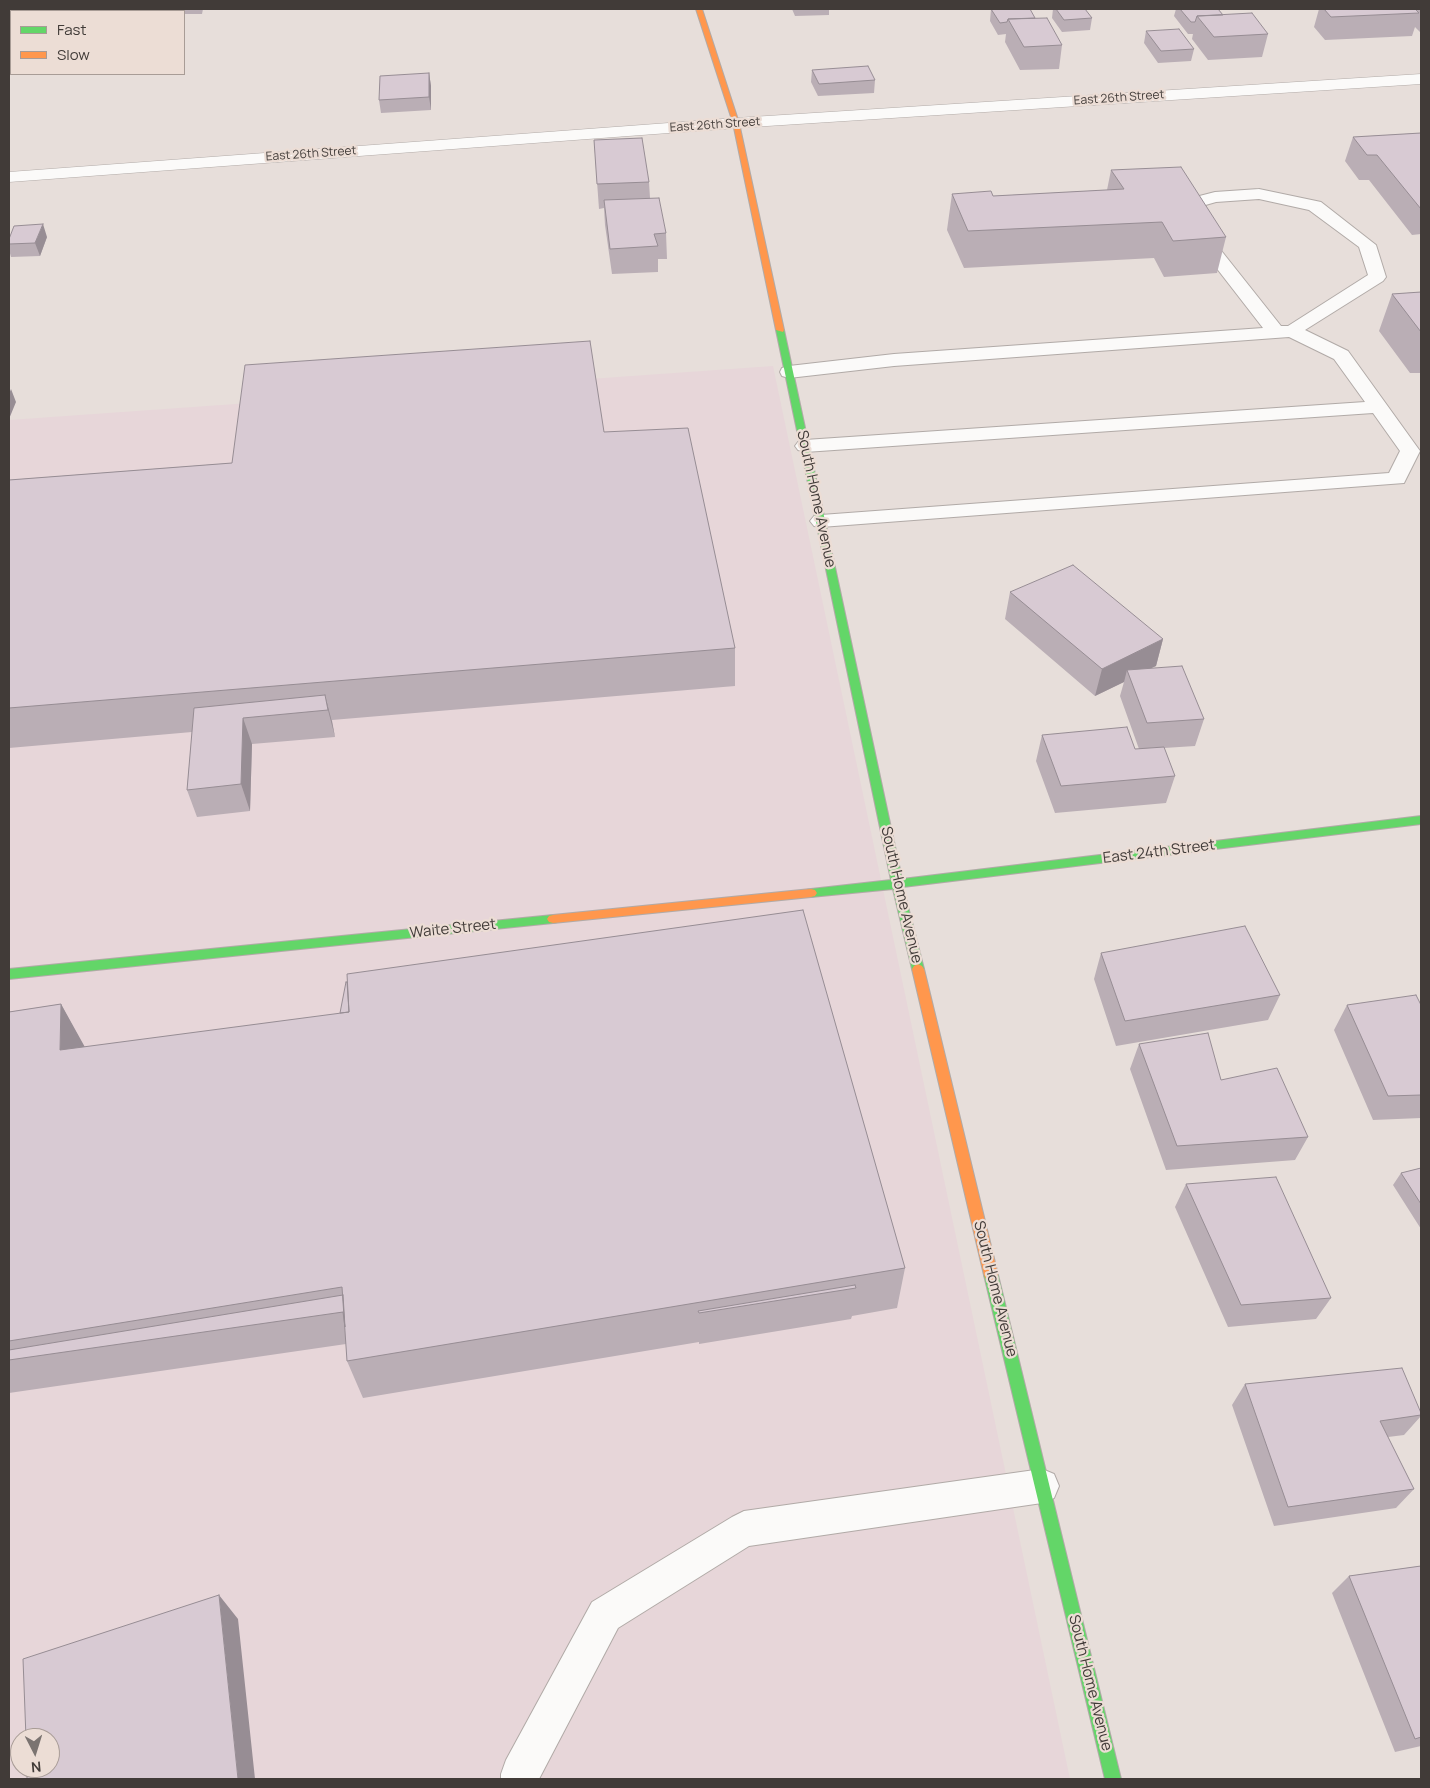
<!DOCTYPE html>
<style>
body{margin:0}
#map{position:relative;width:1430px;height:1788px;overflow:hidden;background:#e7deda;font-family:Manrope,sans-serif}
canvas{display:block}
.frame{position:absolute;inset:0;border:10px solid #413b38;pointer-events:none}
.legend{position:absolute;left:10px;top:10px;width:175px;height:65px;box-sizing:border-box;background:#ecddd5;border:1px solid #a89c96;margin:0;padding:6px 9px;list-style:none;font-size:15px;color:#413b38}
.legend li{display:flex;align-items:center;gap:10px;height:25px}
.legend b{width:25px;border:1px solid #a89c96}
.north{position:absolute;left:10px;top:1728px;width:50px;height:50px;box-sizing:border-box;background:#ecddd5;border:1px solid #a89c96;border-radius:50%;rotate:175deg;font-size:14px;font-weight:700;line-height:20px;text-align:center;color:#413b38}
.north::after{content:'';display:block;margin:auto;width:18px;height:22px;background:#7b7471;clip-path:polygon(50% 0,100% 100%,50% 72%,0 100%)}
</style>
<div id="map">
<canvas width="1430" height="1788"></canvas>
<div class="frame"></div>
<ul class="legend">
<li><b style="height:6px;background:#63d668"></b>Fast</li>
<li><b style="height:6px;background:#ff974d"></b>Slow</li>
</ul>
<div class="north">N</div>
</div>
<script>
const ctx = document.querySelector('canvas').getContext('2d');
ctx.lineJoin = 'round';
function fill(path, color) {
  ctx.fillStyle = color;
  ctx.fill(path, 'evenodd');
}
function poly(rows) {
  const path = new Path2D();
  for (const r of rows) {
    path.moveTo(r[0], r[1]);
    for (let i = 2; i < r.length; i += 2) path.lineTo(r[i], r[i + 1]);
  }
  return path;
}
function trace(path, color, width, dash) {
  ctx.strokeStyle = color;
  ctx.lineWidth = width;
  ctx.lineCap = dash ? 'butt' : 'round';
  ctx.setLineDash(dash || []);
  ctx.stroke(path);
}
function label(font, color, halo, rows, align = 'center') {
  ctx.font = font + ' Manrope,sans-serif';
  ctx.lineWidth = 4.5;
  ctx.setLineDash([]);
  ctx.textBaseline = 'middle';
  ctx.strokeStyle = halo;
  ctx.fillStyle = color;
  for (const [text, x, y, turn = 0] of rows) {
    ctx.save();
    ctx.translate(x, y);
    ctx.rotate((+turn || 0) * Math.PI / 180);
    ctx.textAlign = isNaN(turn) ? turn : align;
    if (halo) ctx.strokeText(text, 0, 0);
    ctx.fillText(text, 0, 0);
    ctx.restore();
  }
}
fill(poly([
 [773,366,1070,1779,9,1779,9,420],
 [20,1738,50,1738,50,1768,20,1768]
]), '#e7d6d9');
const lane = poly([
 [1259,189,1321,202,1376,245,1386,277,1383,281,1305,330,1348,351,1420,451,1404,483,821,527,814,526,810,521,814,516,821,515,1389,473,1400,451,1373,413,805,452,798,450,795,446,798,442,805,440,1365,402,1334,359,1289,337,894,366,789,378,782,376,780,372,782,368,789,366,894,354,1263,328,1194,239,1178,205,1180,201,1215,192,1259,189],
 [1259,199,1309,210,1359,247,1368,275,1288,326,1281,326,1208,234,1195,208,1216,202,1259,199],
 [1042,1469,1054,1474,1059,1486,1054,1498,1042,1503,749,1546,618,1628,539,1779,501,1779,501,1774,506,1760,592,1602,732,1517,744,1511,1042,1469]
]);
const street = poly([
 [1421,74,1421,84,736,128,9,182,9,172,736,118,1421,74]
]);
const fast = poly([
 [777,328,784,330,902,879,1421,816,1421,824,903,887,924,969,922,972,918,974,914,972,912,969,893,889,811,897,807,896,805,893,807,890,811,889,891,880,776,330,777,328],
 [553,915,557,916,559,919,557,922,553,923,9,979,9,969,553,915],
 [991,1269,996,1271,998,1275,1121,1779,1105,1779,984,1275,986,1271,991,1269]
]);
const slow = poly([
 [696,9,702,9,739,123,784,330,783,332,776,330,733,123,696,9],
 [811,889,815,890,817,893,815,896,811,897,553,923,549,922,547,919,549,916,553,915,811,889],
 [918,964,922,966,924,969,998,1275,996,1279,991,1281,986,1279,984,1275,912,969,914,966,918,964]
]);
trace(lane, '#b1aaa7', 2);
trace(street, '#b1aaa7', 1);
trace(fast, '#b1aaa7', 2);
trace(slow, '#b1aaa7', 2);
fill(lane, '#fbfaf9');
fill(street, '#fbfaf9');
fill(fast, '#63d668');
fill(slow, '#ff974d');
fill(poly([
 [126,9,168,9,167,11,127,11],
 [182,9,203,9,202,14,184,14,184,11,183,11],
 [792,9,829,9,829,15,795,16],
 [991,9,1035,18,1062,45,1059,69,1020,70,1005,42,1006,34,998,35,990,21],
 [1053,9,1085,9,1092,18,1090,30,1062,32,1052,18],
 [1176,9,1218,9,1223,15,1268,34,1262,57,1208,60,1192,39,1193,34,1188,34,1174,16],
 [1319,9,1421,9,1421,33,1415,27,1412,36,1325,40,1314,27],
 [1146,31,1194,49,1191,61,1158,63,1144,43],
 [812,70,875,80,874,93,818,96,811,82],
 [429,73,431,86,431,110,381,113,379,100],
 [1421,133,1421,234,1412,235,1369,180,1359,180,1345,161,1353,137],
 [594,140,649,182,650,198,666,233,667,259,658,259,658,272,612,274,605,225,604,208,599,209],
 [1111,170,1226,237,1217,273,1164,277,1154,258,964,268,947,230,952,194,993,196,1107,190],
 [47,237,40,256,11,257,9,250,9,239],
 [1421,292,1421,373,1410,373,1379,331,1392,294],
 [604,432,735,648,735,686,332,720,335,737,252,744,250,811,197,817,187,790,192,732,9,748,9,480,232,463],
 [1010,592,1163,639,1156,666,1151,668,1204,719,1195,746,1164,748,1175,776,1166,803,1055,813,1036,761,1042,735,1135,749,1139,749,1120,696,1124,682,1095,696,1005,619],
 [1101,953,1280,995,1268,1020,1116,1046,1094,979],
 [61,1004,84,1047,905,1268,897,1308,852,1316,851,1319,699,1344,699,1342,363,1398,347,1361,346,1344,9,1393,9,1012],
 [1347,1005,1421,1005,1421,1118,1373,1120,1334,1030],
 [1139,1044,1221,1080,1308,1137,1295,1160,1166,1170,1130,1069],
 [1421,1168,1421,1229,1393,1185,1401,1173],
 [1186,1184,1331,1298,1316,1319,1228,1327,1175,1207],
 [1245,1384,1421,1413,1421,1416,1404,1435,1388,1437,1414,1489,1396,1508,1274,1526,1232,1405],
 [1421,1566,1421,1746,1395,1752,1332,1593,1349,1576]
]), '#baaeb5');
fill(poly([
 [164,9,168,9,167,11,164,11],
 [429,73,431,86,431,110,429,97],
 [43,224,47,237,40,256,35,243],
 [11,389,16,402,9,419,9,394],
 [1163,639,1156,666,1130,678,1127,670,1124,682,1095,696,1102,669],
 [325,695,332,722,335,737,328,710],
 [243,718,252,744,250,811,241,784],
 [61,1004,86,1049,60,1050],
 [219,1595,238,1619,255,1779,238,1779]
]), '#978d94');
const building = poly([
 [53,9,105,9,104,11,52,11,53,9],
 [991,9,1030,9,1035,18,1008,19,1007,22,1000,23,991,9],
 [1056,9,1085,9,1092,18,1064,20,1056,9],
 [1180,9,1218,9,1223,15,1197,16,1195,22,1191,22,1180,9],
 [1324,9,1415,9,1419,13,1331,17,1324,9],
 [1252,13,1268,34,1214,37,1197,16,1252,13],
 [1047,18,1062,45,1024,47,1008,19,1047,18],
 [1179,29,1194,49,1161,51,1146,31,1179,29],
 [868,66,875,80,819,84,812,70,868,66],
 [429,73,429,97,379,100,380,76,429,73],
 [1421,133,1421,209,1377,155,1367,155,1353,137,1421,133],
 [642,138,649,182,597,184,594,140,642,138],
 [1181,167,1226,237,1173,241,1162,222,968,231,952,194,991,191,993,196,1124,189,1111,170,1181,167],
 [659,198,666,233,654,234,658,246,610,249,604,200,659,198],
 [43,224,35,243,9,244,9,239,14,226,43,224],
 [1421,292,1421,332,1392,294,1421,292],
 [590,341,604,432,688,428,735,648,9,708,9,480,232,463,245,365,590,341],
 [1073,565,1163,639,1102,669,1010,592,1073,565],
 [1182,666,1204,719,1147,723,1127,670,1182,666],
 [325,695,328,710,243,718,241,784,187,790,194,708,325,695],
 [1127,727,1135,749,1164,747,1175,776,1061,786,1042,735,1127,727],
 [803,910,905,1268,347,1361,342,1287,9,1341,9,1012,61,1004,60,1050,349,1012,347,974,803,910],
 [1245,926,1280,995,1125,1021,1101,953,1245,926],
 [346,982,347,982,349,1012,340,1013,346,982],
 [1416,995,1421,1005,1421,1095,1388,1096,1347,1005,1416,995],
 [1208,1033,1221,1080,1277,1068,1308,1137,1177,1146,1139,1044,1208,1033],
 [1421,1168,1421,1204,1401,1173,1421,1168],
 [1276,1177,1331,1298,1241,1305,1186,1184,1276,1177],
 [855,1285,856,1288,699,1313,698,1311,855,1285],
 [343,1295,345,1327,343,1312,9,1360,9,1350,343,1295],
 [1402,1368,1421,1413,1421,1415,1380,1421,1414,1489,1288,1507,1245,1384,1402,1368],
 [1421,1566,1421,1737,1415,1739,1349,1576,1421,1566],
 [219,1595,238,1779,27,1779,27,1768,50,1768,50,1738,26,1738,23,1659,219,1595]
]);
fill(building, '#d8cad3');
trace(building, '#978d94', 1);
label('12px', '#413b38', '#ecddd5', [
 ["East 26th Street",1119,98,-4],
 ["East 26th Street",715,125,-4],
 ["East 26th Street",311,154,-4]
]);
label('15px', '#413b38', '#ecddd5', [
 ["South Home Avenue",816,499,78],
 ["East 24th Street",1159,852,-7],
 ["South Home Avenue",901,895,77],
 ["Waite Street",453,929,-6],
 ["South Home Avenue",995,1289,76],
 ["South Home Avenue",1090,1683,76]
]);
</script>
